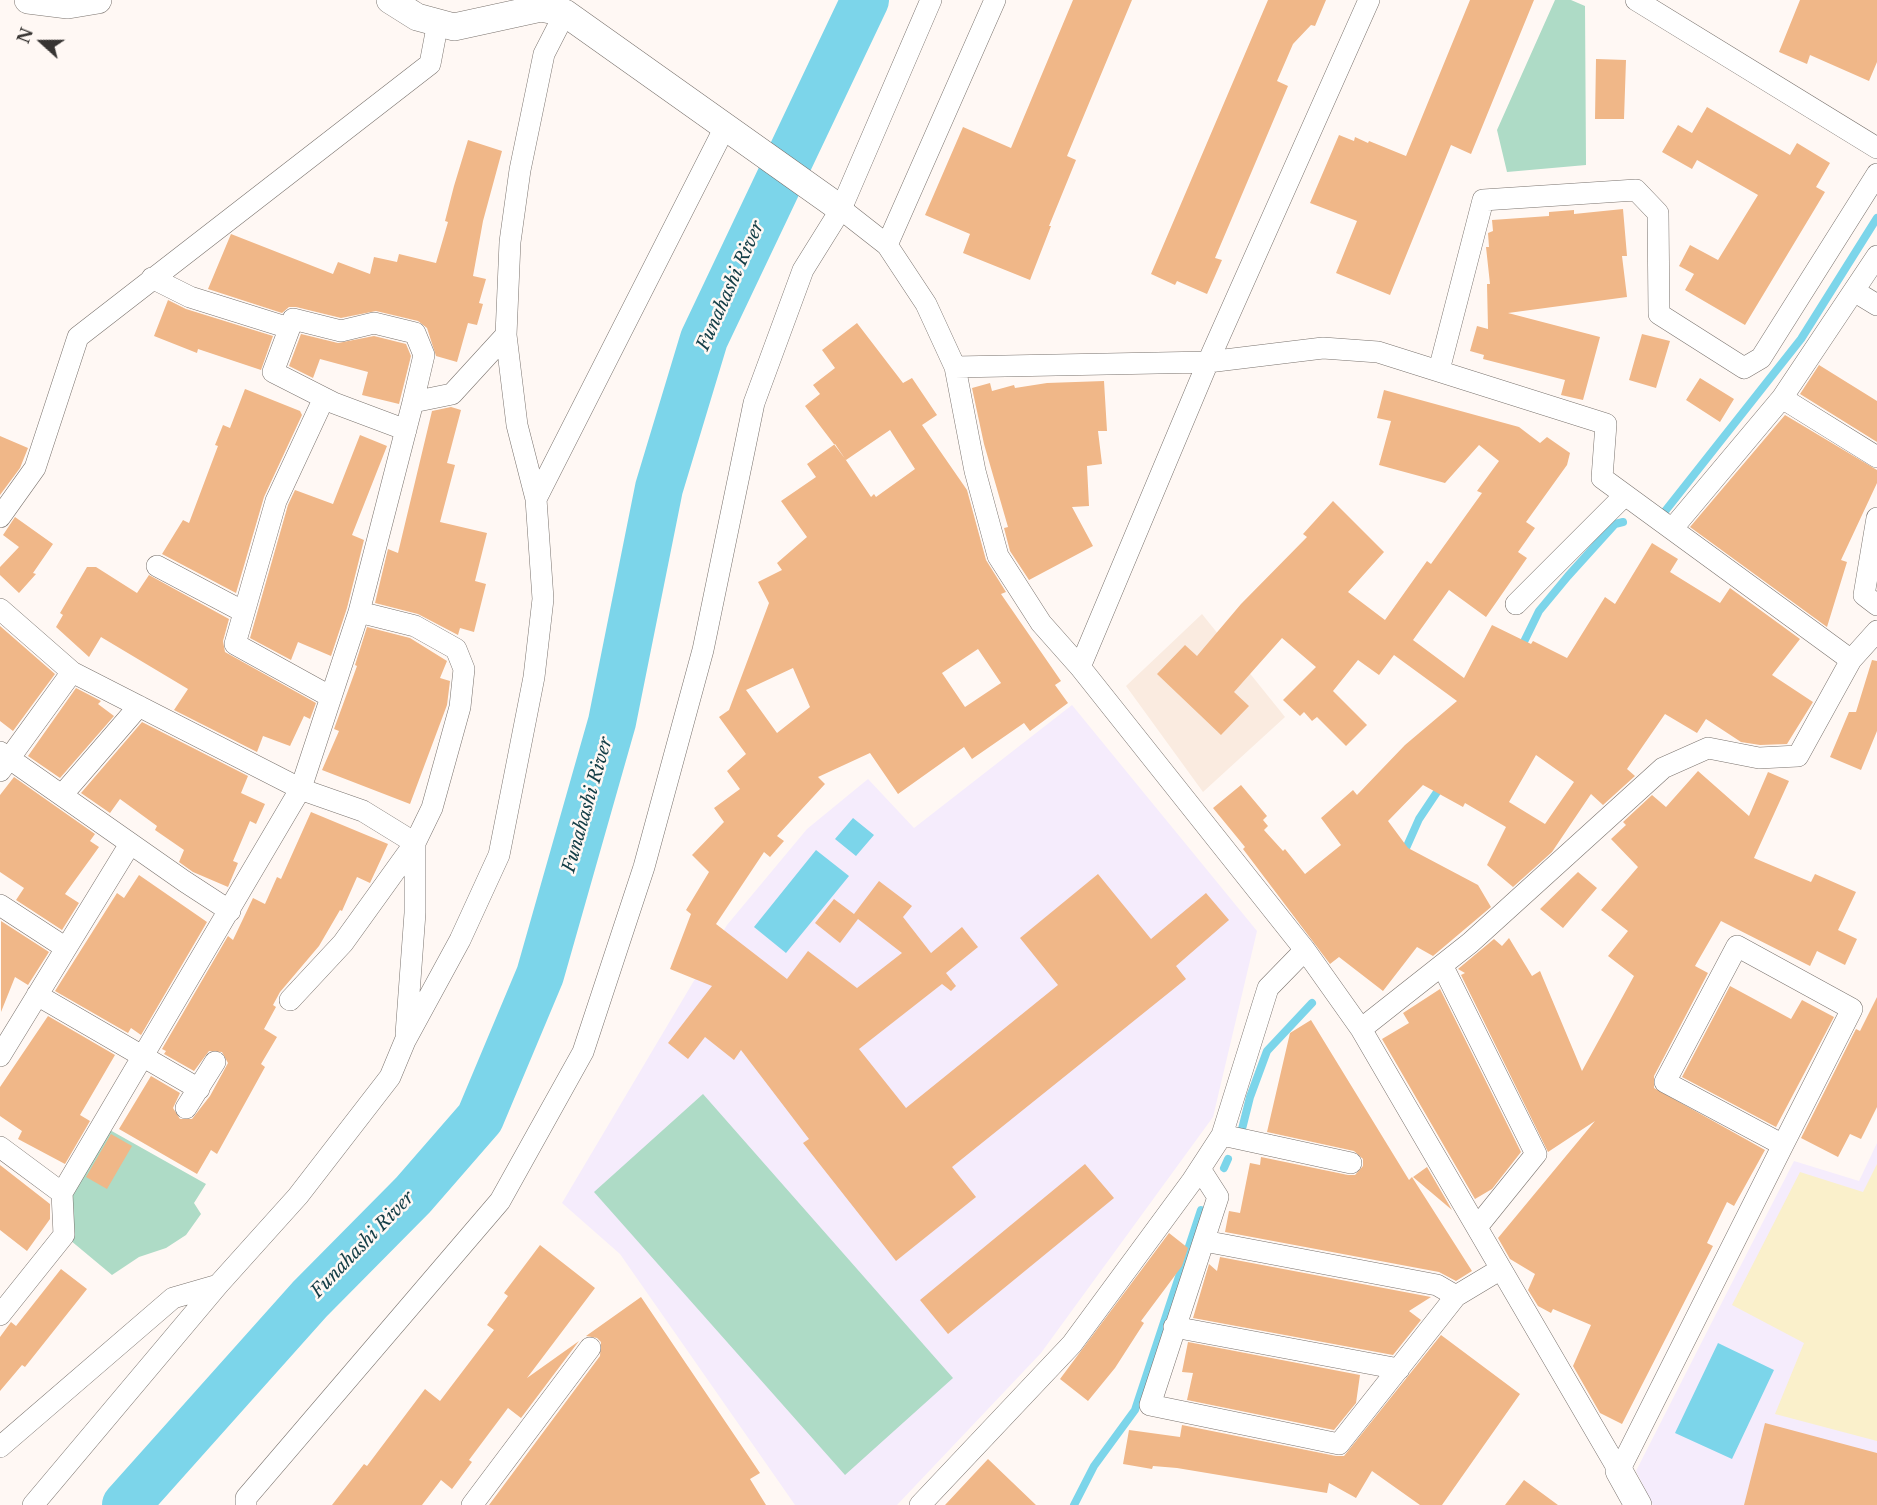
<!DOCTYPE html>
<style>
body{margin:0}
#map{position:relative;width:1877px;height:1505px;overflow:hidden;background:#fff8f4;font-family:"Libre Baskerville",serif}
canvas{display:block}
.north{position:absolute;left:12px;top:12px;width:60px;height:60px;-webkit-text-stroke:4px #fff8f4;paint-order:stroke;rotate:291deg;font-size:16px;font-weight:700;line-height:24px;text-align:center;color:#373432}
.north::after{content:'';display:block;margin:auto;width:21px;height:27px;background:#373432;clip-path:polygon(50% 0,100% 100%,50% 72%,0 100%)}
</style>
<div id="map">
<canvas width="1877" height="1505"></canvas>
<div class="north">N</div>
</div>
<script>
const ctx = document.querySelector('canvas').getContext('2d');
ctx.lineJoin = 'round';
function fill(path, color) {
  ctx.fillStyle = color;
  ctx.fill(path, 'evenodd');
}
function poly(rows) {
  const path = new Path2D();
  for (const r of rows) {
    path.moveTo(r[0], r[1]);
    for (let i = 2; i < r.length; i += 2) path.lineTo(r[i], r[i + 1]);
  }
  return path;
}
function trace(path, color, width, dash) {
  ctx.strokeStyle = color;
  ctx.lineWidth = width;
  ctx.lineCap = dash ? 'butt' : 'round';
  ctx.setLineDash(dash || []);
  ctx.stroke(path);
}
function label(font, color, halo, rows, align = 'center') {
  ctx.font = font + ' "Libre Baskerville",serif';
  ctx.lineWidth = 5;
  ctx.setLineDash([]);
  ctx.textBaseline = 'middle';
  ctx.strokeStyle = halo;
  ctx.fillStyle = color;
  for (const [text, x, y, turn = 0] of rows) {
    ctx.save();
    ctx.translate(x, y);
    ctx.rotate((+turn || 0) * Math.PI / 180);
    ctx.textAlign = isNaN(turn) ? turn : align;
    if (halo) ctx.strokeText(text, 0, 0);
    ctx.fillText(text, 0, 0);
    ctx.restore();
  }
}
fill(poly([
 [1202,614,1285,717,1203,792,1126,686]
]), '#faebe0');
fill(poly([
 [1072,705,1257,931,1213,1117,1041,1353,897,1505,795,1505,620,1254,562,1203,727,925,807,829,868,779,914,828],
 [1877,1143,1877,1505,1653,1505,1636,1471,1794,1161,1859,1181]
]), '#f5ecfc');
fill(poly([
 [1555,0,1571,0,1585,6,1586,165,1507,172,1497,130],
 [703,1094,953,1378,845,1475,594,1192],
 [101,1125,206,1184,194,1203,201,1214,186,1235,166,1248,139,1257,112,1275,64,1235,62,1193]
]), '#aedbc6');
fill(poly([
 [1877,1164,1877,1441,1775,1414,1804,1343,1732,1305,1800,1172,1863,1192]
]), '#faf0cb');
fill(poly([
 [853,818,874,835,856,856,835,839],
 [816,850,849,876,786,953,754,927],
 [1718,1343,1774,1370,1732,1459,1675,1433]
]), '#7cd5ea');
trace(poly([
 [1666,510,1801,339,1877,218],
 [1520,650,1539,611,1568,576,1615,524,1623,522],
 [1403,855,1419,819,1443,783],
 [1240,1137,1250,1097,1267,1051,1312,1003],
 [1224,1168,1228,1159],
 [1074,1505,1094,1466,1135,1410,1201,1210]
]), '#7cd5ea', 8);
trace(poly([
 [126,1505,310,1299,413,1195,480,1118,540,975,612,722,659,488,704,339,865,0]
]), '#7cd5ea', 48);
fill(poly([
 [1073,0,1132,0,1067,156,1076,160,1049,226,1051,226,1030,280,963,253,970,234,925,215,963,127,1011,148],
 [1268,0,1326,0,1315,26,1311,25,1293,44,1277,81,1288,86,1215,258,1222,260,1207,294,1177,281,1175,285,1151,274],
 [1470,0,1534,0,1471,154,1451,145,1390,295,1336,273,1357,221,1310,203,1339,135,1354,141,1355,137,1368,143,1369,141,1406,156],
 [1800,0,1877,0,1877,62,1869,81,1810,55,1807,64,1779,52],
 [1596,59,1626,60,1624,119,1595,119],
 [1707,107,1790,155,1797,143,1830,163,1816,187,1825,192,1745,325,1685,290,1694,274,1679,266,1690,245,1718,260,1758,195,1697,160,1692,169,1662,152,1678,125,1692,133],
 [468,140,502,151,483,221,473,276,486,279,479,303,483,304,477,325,468,323,457,362,436,356,427,328,418,321,376,311,341,318,296,307,289,307,282,313,208,289,231,234,333,274,338,262,370,274,374,257,397,262,399,254,436,263,448,222,445,221,454,186],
 [1623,209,1627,256,1622,256,1627,297,1508,313,1600,337,1583,400,1561,395,1565,380,1483,359,1484,355,1470,351,1477,326,1488,329,1487,284,1490,284,1486,247,1489,247,1488,233,1493,231,1492,220,1549,216,1549,212,1574,210,1574,214],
 [168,300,186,309,273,336,261,370,198,349,197,353,154,336],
 [857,323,903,383,912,378,937,415,922,425,967,490,986,560,1006,592,1001,594,1061,681,1055,685,1068,703,1030,731,1024,723,972,759,964,747,898,794,870,753,818,777,825,784,777,836,784,841,770,857,764,852,716,924,787,979,808,951,857,988,902,953,858,919,840,943,815,923,834,899,854,914,879,881,912,906,903,917,931,953,962,927,978,947,946,973,956,986,951,991,942,984,859,1049,906,1108,1058,985,1020,938,1098,874,1151,939,1206,893,1229,920,1176,966,1186,979,952,1167,976,1197,896,1261,803,1143,809,1139,741,1050,734,1060,705,1037,688,1059,668,1043,712,986,670,969,691,914,686,910,709,872,692,855,724,822,714,808,740,789,727,771,746,754,719,717,729,710,769,603,758,582,782,570,777,563,807,537,781,501,816,477,807,464,835,444,871,497,874,494,876,497,915,469,890,430,846,460,805,406,820,394,813,385,835,368,822,350],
 [978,649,1001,683,965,707,942,673],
 [793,668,810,707,777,733,746,690],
 [301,334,338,343,374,336,406,344,411,356,399,404,362,395,368,372,320,359,313,378,289,366],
 [1642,334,1670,341,1656,388,1629,380],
 [1819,365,1877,401,1877,442,1800,394],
 [1700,378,1734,399,1720,422,1686,400],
 [1104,381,1107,431,1098,431,1102,464,1087,466,1089,506,1072,507,1093,546,1029,580,1010,551,1004,528,1008,527,984,444,972,388,990,383,992,391,1014,385,1015,388,1047,383],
 [245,389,300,411,302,415,264,497,236,593,162,554,183,520,189,523,218,446,215,445,223,425,230,428],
 [1384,390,1519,427,1540,443,1547,437,1570,453,1567,465,1526,522,1535,528,1518,552,1527,558,1486,617,1449,590,1413,640,1464,678,1492,625,1531,644,1533,641,1567,658,1605,597,1615,604,1652,543,1678,559,1670,572,1720,603,1730,588,1800,639,1772,675,1813,702,1787,744,1760,745,1741,742,1706,719,1697,733,1665,714,1627,769,1635,776,1603,805,1591,794,1552,852,1513,887,1487,865,1506,827,1465,803,1463,807,1423,785,1388,821,1408,848,1478,885,1491,907,1433,956,1417,947,1383,991,1339,957,1330,964,1243,849,1245,847,1213,808,1241,785,1267,816,1263,820,1268,826,1264,830,1283,851,1285,849,1305,874,1341,845,1321,818,1353,790,1357,795,1405,745,1457,701,1394,655,1379,675,1358,660,1333,691,1367,725,1346,746,1317,717,1312,721,1304,712,1300,716,1283,700,1316,667,1282,638,1234,692,1249,706,1221,735,1157,674,1185,645,1197,656,1241,604,1307,537,1303,534,1333,501,1384,552,1348,592,1385,620,1427,561,1431,564,1482,493,1477,491,1499,461,1479,445,1445,483,1379,465,1391,421,1377,418],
 [1536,755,1574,782,1545,824,1509,802],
 [451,407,461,410,447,463,455,465,440,522,487,533,475,581,486,584,474,632,460,628,458,635,418,614,375,603,388,549,398,553,432,411],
 [1785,415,1877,470,1877,483,1841,560,1847,562,1827,627,1690,527],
 [360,435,387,446,352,535,364,540,347,608,331,656,298,642,291,660,250,638,288,505,295,490,333,504],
 [0,436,28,448,20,468,0,495],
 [15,517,53,544,33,573,36,574,19,593,0,575,0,567,19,547,3,535],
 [87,567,96,567,137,593,149,575,229,619,223,641,225,652,316,703,310,719,304,716,290,746,263,736,257,752,174,710,188,689,101,637,89,657,56,627,63,615,60,613],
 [0,626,55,674,13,731,0,721],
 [367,627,410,638,447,661,440,678,450,681,447,705,410,804,322,770,339,731,334,729,357,666,355,665],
 [1872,660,1877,661,1877,731,1861,770,1830,757,1849,712,1856,712],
 [76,688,101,701,98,704,114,716,60,778,28,756],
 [142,722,248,776,241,793,265,804,256,824,250,821,233,861,238,863,228,887,193,872,179,862,184,850,155,830,157,826,120,799,110,813,81,793],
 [1698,771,1749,816,1768,772,1789,781,1754,858,1811,882,1815,874,1856,892,1838,930,1857,939,1845,965,1817,951,1810,966,1721,921,1695,966,1708,973,1654,1076,1654,1088,1765,1150,1734,1206,1727,1202,1707,1243,1713,1246,1622,1424,1600,1413,1573,1366,1591,1325,1553,1309,1551,1313,1538,1306,1528,1290,1535,1274,1510,1259,1498,1238,1595,1121,1548,1152,1461,975,1465,973,1458,969,1494,939,1502,946,1509,938,1532,976,1540,971,1582,1071,1634,976,1608,956,1628,931,1601,910,1638,867,1611,839,1626,825,1623,822,1652,795,1666,807],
 [14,777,95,834,90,841,99,847,65,894,79,903,62,930,16,900,24,888,0,872,0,795],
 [311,812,388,844,370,883,357,877,342,911,340,910,319,946,280,992,273,1005,276,1007,264,1029,277,1037,261,1064,265,1067,217,1154,211,1150,197,1174,119,1129,151,1076,180,1093,173,1108,180,1119,192,1119,210,1096,228,1063,222,1052,209,1051,194,1071,164,1054,166,1051,162,1049,228,936,233,940,253,898,265,904,277,877,281,879],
 [1578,872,1597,888,1563,928,1540,909],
 [139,875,207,922,141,1035,131,1028,128,1033,55,991,117,893,124,898],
 [1,921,49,952,28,985,15,977,1,1012],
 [1730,986,1791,1019,1802,1000,1834,1017,1776,1127,1682,1077],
 [1440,989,1521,1152,1492,1189,1475,1199,1382,1039,1409,1023,1403,1013],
 [1877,997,1877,1107,1861,1139,1850,1134,1838,1157,1801,1138,1856,1029,1860,1031],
 [48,1016,115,1055,80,1115,90,1121,65,1164,18,1139,22,1131,0,1116,0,1087],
 [1311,1020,1409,1180,1412,1177,1472,1271,1456,1281,1439,1272,1225,1232,1229,1211,1240,1213,1250,1163,1260,1165,1261,1157,1348,1175,1355,1175,1363,1166,1363,1159,1354,1151,1267,1132,1290,1033],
 [111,1134,132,1146,107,1189,86,1177],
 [1085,1164,1114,1198,948,1334,920,1300],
 [0,1165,50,1204,50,1219,27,1251,0,1230],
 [1427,1167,1452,1210,1413,1177],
 [1169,1233,1188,1248,1182,1266,1141,1321,1144,1323,1115,1368,1088,1401,1060,1379],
 [540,1245,595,1288,527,1378,579,1341,521,1418,508,1408,469,1460,472,1462,452,1489,441,1480,422,1505,332,1505,364,1464,367,1466,425,1389,440,1401,494,1330,487,1325,508,1296,504,1293],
 [1220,1257,1431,1297,1409,1311,1421,1320,1393,1355,1193,1318,1209,1264,1217,1271],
 [61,1269,87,1289,25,1367,22,1365,0,1391,0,1337,11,1322,16,1326],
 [641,1297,760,1473,750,1479,766,1505,489,1505,600,1356,601,1342,597,1338,586,1336],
 [1441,1335,1520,1394,1442,1505,1420,1505,1372,1471,1356,1498,1329,1483,1327,1493,1177,1468,1153,1466,1152,1469,1123,1464,1129,1430,1180,1437,1182,1425,1336,1456,1344,1456],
 [1188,1342,1360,1375,1356,1403,1334,1430,1187,1400,1193,1373,1182,1372],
 [1765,1423,1877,1453,1877,1505,1744,1505],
 [988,1459,1036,1505,945,1505],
 [1524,1480,1558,1505,1505,1505]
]), '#f0b788');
const minor = poly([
 [1636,0,1877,148],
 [841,209,887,245,926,304,955,367,975,471,998,556,1041,623,1080,667,1305,950,1361,1029,1619,1471],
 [887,245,995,0],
 [152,278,190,297,289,328],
 [1854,291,1877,305],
 [955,367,1208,362,1323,348,1378,352,1606,424,1602,478,1851,660],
 [1439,370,1483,200,1636,190,1658,213,1659,314,1744,368,1761,358,1877,174],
 [324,398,276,501,235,644,331,697],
 [1782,398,1877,457],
 [406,430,334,403,273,372,293,319,341,331,374,323,415,333,424,355,413,402],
 [536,499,725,127],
 [0,517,35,468,78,337,430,64,438,22],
 [1877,518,1864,595,1877,605],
 [1672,529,1782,398,1877,256],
 [157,566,244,612],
 [1516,604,1625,495],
 [0,609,72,672,303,790,363,811,415,843,415,913,406,1034],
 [1080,667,1208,362,1369,0],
 [0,752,184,881,230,911],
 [0,771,72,672],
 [62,795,139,706],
 [0,905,66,948],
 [1442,965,1536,1154,1477,1227],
 [37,995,199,1089],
 [290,1000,343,943,415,843,432,808,460,707,464,669,456,649,415,626,359,612],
 [1361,1029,1470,943,1663,768,1708,748,1759,758,1798,756,1851,660,1877,631],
 [0,1056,130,844],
 [186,1108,215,1062],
 [1222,1135,1351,1163],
 [0,1147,62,1193],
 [1200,1169,1218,1197,1150,1405,1339,1444,1456,1296,1501,1269],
 [1204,1241,1437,1285,1456,1296],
 [0,1315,64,1235,62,1193,301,788,359,612,413,402,452,394,506,335],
 [1174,1327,1399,1369],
 [0,1447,173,1298,218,1285],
 [1619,1471,1783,1145,1852,1009,1737,946,1665,1082,1783,1145],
 [33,1505,218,1285,298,1196,390,1077,405,1041,460,940,499,855,534,677,543,599,536,499,517,425,506,335,510,242,520,170,544,54,565,13],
 [246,1505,246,1498,500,1201,583,1052,644,867,703,650,754,403,803,270,841,209,931,0],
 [472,1505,590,1348],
 [920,1505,1072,1344,1192,1181,1222,1135,1268,988,1305,950]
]);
const tertiary = poly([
 [28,0,68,5,98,0],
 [390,0,417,17,454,27,541,8,565,13,841,209],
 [1619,1471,1638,1505]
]);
trace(minor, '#7a736e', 22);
trace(tertiary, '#7a736e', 28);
trace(minor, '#fff', 21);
trace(tertiary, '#fff', 27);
label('italic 18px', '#133d46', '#fff8f4', [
 ["Funahashi River",731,286,-66],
 ["Funahashi River",588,805,-74],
 ["Funahashi River",363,1245,-46]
]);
</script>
